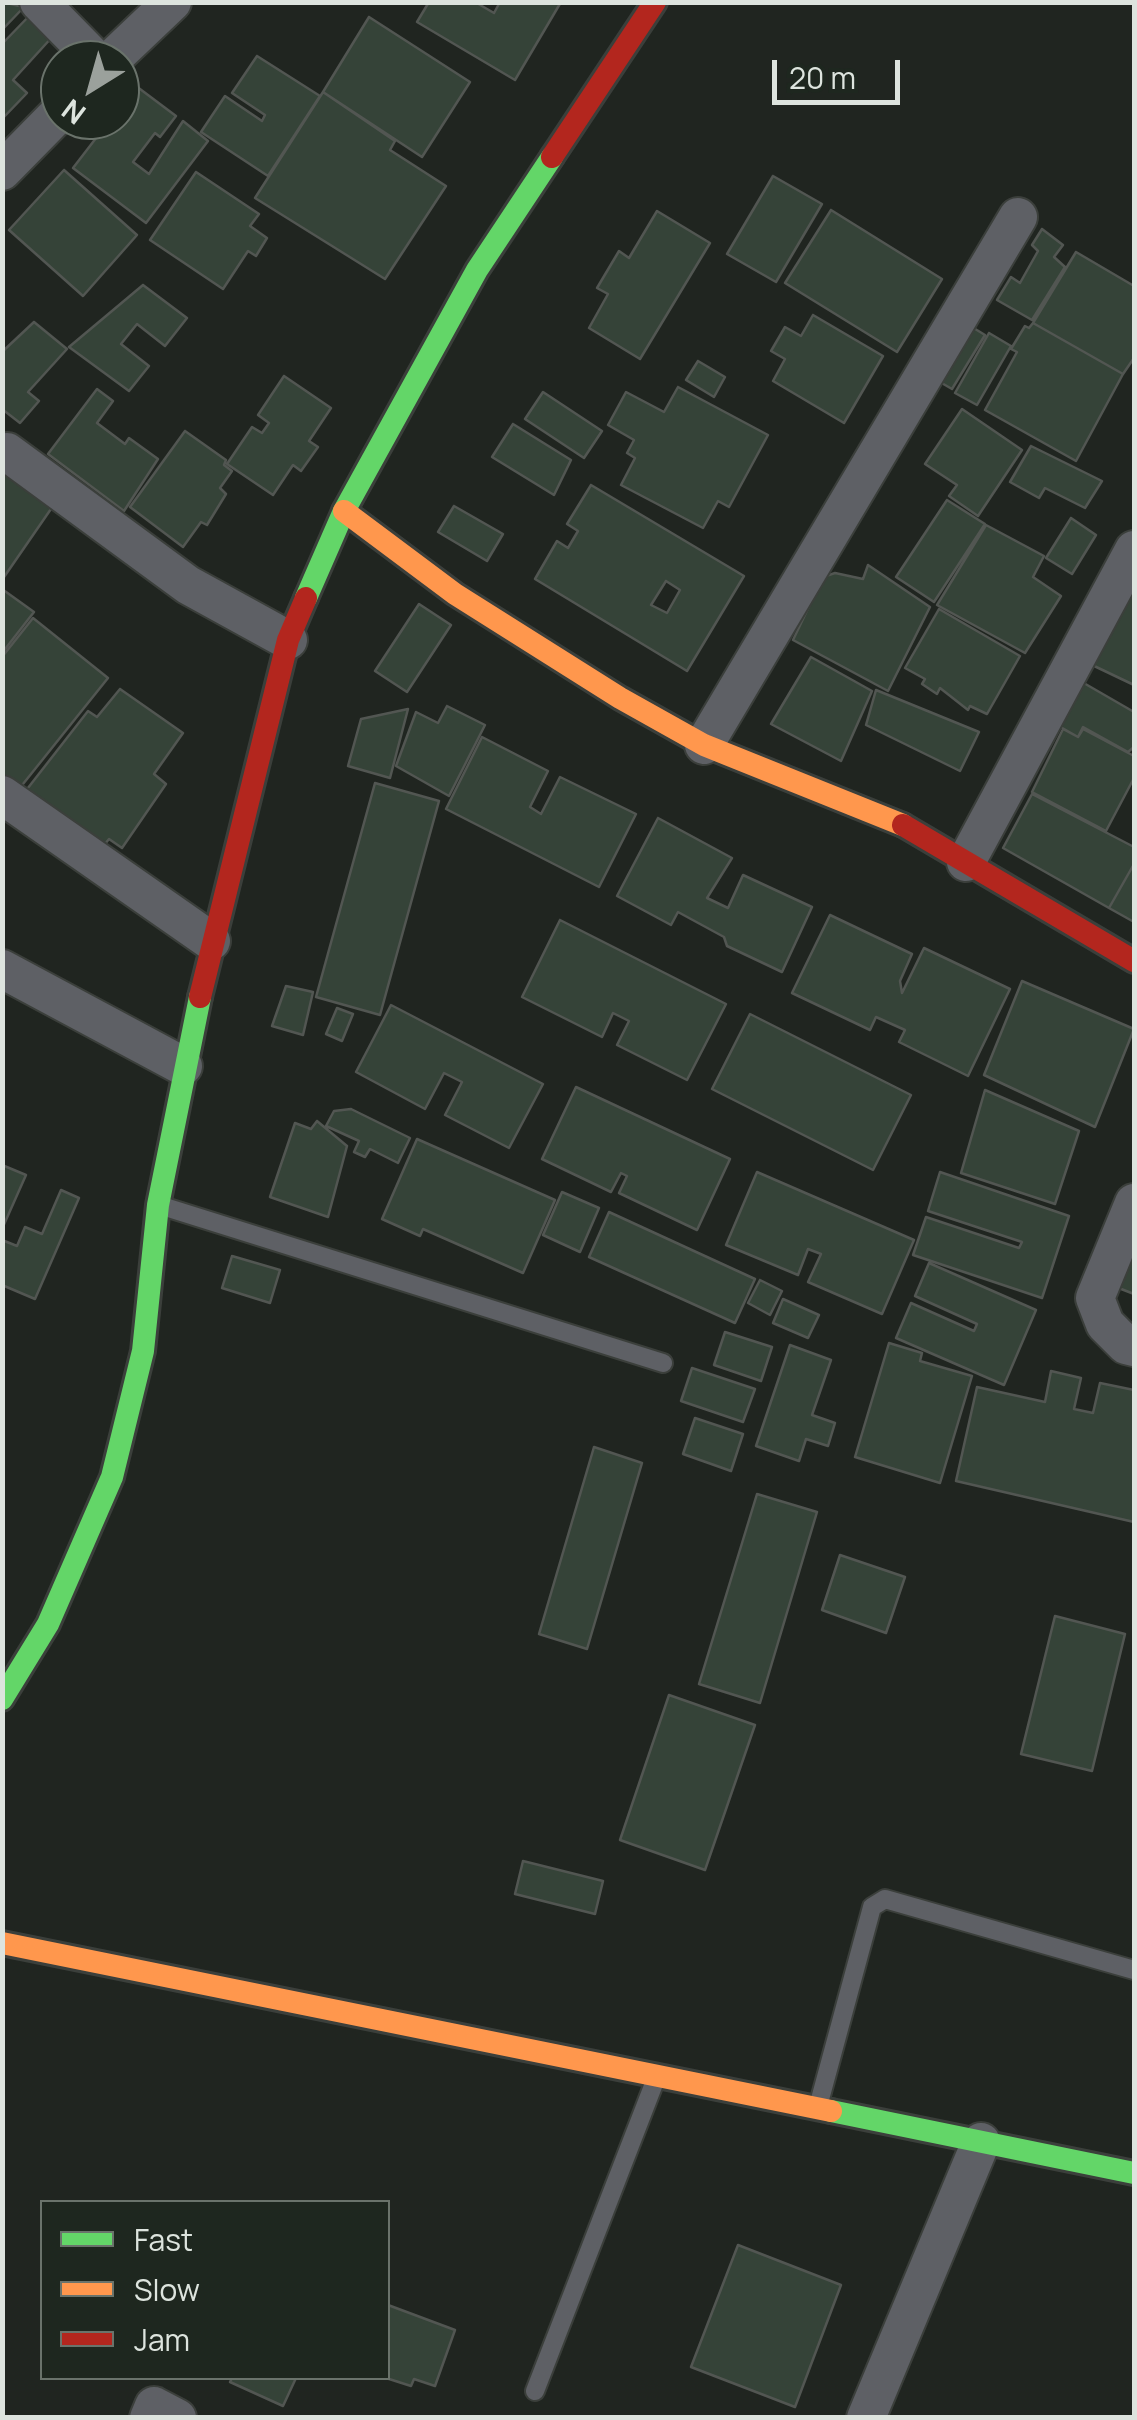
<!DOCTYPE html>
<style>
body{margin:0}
#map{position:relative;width:1137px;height:2420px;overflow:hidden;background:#202520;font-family:Manrope,sans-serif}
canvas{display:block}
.frame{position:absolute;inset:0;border:5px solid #dde4de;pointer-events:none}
.legend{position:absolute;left:40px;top:2200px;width:350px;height:180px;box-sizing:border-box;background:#1e271f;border:2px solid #6a736b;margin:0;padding:12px 18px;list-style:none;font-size:30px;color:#dde4de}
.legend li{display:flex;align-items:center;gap:20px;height:50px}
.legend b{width:50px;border:2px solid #6a736b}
.north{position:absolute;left:40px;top:40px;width:100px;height:100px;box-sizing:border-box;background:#1e271f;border:2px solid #6a736b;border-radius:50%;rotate:217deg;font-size:28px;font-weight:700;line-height:40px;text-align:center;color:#dde4de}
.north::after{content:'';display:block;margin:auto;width:35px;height:45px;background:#9ba19c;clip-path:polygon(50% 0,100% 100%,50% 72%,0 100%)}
.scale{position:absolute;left:772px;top:60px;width:128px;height:45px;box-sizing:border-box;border:5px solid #dde4de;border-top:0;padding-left:12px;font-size:30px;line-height:35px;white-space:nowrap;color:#dde4de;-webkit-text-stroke:8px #1e271f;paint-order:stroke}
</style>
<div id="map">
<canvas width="1137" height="2420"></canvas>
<div class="frame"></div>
<ul class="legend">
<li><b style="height:12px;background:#63d668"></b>Fast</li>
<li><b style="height:12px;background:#ff974d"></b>Slow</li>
<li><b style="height:12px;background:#b3261e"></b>Jam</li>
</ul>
<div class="north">N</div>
<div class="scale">20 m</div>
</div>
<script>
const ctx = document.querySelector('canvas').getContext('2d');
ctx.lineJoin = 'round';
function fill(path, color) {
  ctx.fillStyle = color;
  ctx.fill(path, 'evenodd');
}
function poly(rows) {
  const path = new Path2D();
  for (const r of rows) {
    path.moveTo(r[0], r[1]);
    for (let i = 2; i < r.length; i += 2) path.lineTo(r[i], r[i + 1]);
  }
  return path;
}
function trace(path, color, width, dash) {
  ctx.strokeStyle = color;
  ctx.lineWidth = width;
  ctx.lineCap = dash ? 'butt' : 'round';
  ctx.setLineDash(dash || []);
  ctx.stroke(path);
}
const building = poly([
 [2,2,24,7,2,30,2,2],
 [429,2,475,2,494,13,500,2,561,2,515,80,417,22,429,2],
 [31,14,54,35,13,80,27,93,3,118,2,44,31,14],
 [369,17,470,82,422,157,323,92,369,17],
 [257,56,320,96,268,176,201,132,225,96,262,121,265,115,232,93,257,56],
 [136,86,176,116,160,137,155,133,133,162,149,174,183,121,208,141,146,223,73,168,110,120,120,120,120,107,136,86],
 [323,92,395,141,390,150,446,186,385,279,255,198,323,92],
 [64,170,137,235,83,296,9,230,64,170],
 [196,172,259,214,250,226,267,238,256,256,248,251,223,289,150,240,196,172],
 [773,176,822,204,776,282,727,254,773,176],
 [831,210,942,279,897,352,785,283,831,210],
 [657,211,710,243,640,359,589,328,608,294,597,288,619,251,629,258,657,211],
 [1042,229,1063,245,1054,257,1065,267,1032,320,997,300,1011,277,1020,283,1038,251,1032,245,1042,229],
 [1076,252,1134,286,1134,358,1123,374,1033,323,1076,252],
 [143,285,187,318,165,346,137,324,121,344,149,366,129,391,69,347,143,285],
 [813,315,883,356,844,423,773,381,785,359,771,351,785,327,801,336,813,315],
 [34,322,67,349,28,392,39,401,20,423,2,409,2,352,34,322],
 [1033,323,1123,374,1076,461,985,410,1017,352,1011,349,1025,326,1029,328,1033,323],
 [967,324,985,335,952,389,933,378,967,324],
 [989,333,1011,346,977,405,955,393,989,333],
 [698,361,725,377,714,397,686,380,698,361],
 [284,376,331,408,309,441,318,447,301,471,293,465,273,495,227,464,252,427,262,433,269,423,258,415,284,376],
 [678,387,768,435,729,507,718,501,703,528,621,485,635,458,627,453,634,440,608,425,626,392,664,412,678,387],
 [97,389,113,401,97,423,125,444,129,438,158,459,124,511,48,454,97,389],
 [543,392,602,431,584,458,525,419,543,392],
 [962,409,1022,450,978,516,949,496,957,485,925,464,962,409],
 [513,424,571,460,554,495,492,457,513,424],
 [185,431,226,460,224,465,232,471,220,488,226,494,207,525,201,522,183,547,130,507,185,431],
 [1031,446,1102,481,1085,508,1045,488,1039,498,1010,482,1031,446],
 [2,469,53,506,2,580,2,469],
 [591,485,744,576,687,671,535,579,557,541,568,548,578,531,567,524,591,485],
 [666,581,680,590,667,613,651,605,666,581],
 [947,500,985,524,934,602,896,577,947,500],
 [454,506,503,534,487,561,438,532,454,506],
 [1071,518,1096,535,1072,574,1046,558,1071,518],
 [986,525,1044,556,1033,577,1061,596,1025,653,937,605,986,525],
 [1134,564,1134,685,1090,664,1134,564],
 [868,565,930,607,888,691,793,640,823,577,835,573,863,579,868,565],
 [2,589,34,612,2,653,2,589],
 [419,604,451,625,407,692,375,671,419,604],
 [939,609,1020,656,987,714,970,706,968,710,940,688,937,694,922,684,925,679,905,668,939,609],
 [33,618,108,678,19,789,2,776,2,657,33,618],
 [811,657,872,691,841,761,771,724,811,657],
 [1082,682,1134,712,1134,747,1128,752,1083,727,1078,737,1057,725,1082,682],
 [120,689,183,733,154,774,166,784,122,848,109,839,101,849,24,793,88,711,97,717,120,689],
 [876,690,979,732,960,771,866,725,876,690],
 [447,706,485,725,449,796,396,766,416,712,438,723,447,706],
 [408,709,390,778,348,766,361,719,408,709],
 [1063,729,1078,737,1083,729,1134,756,1134,778,1106,831,1032,792,1063,729],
 [482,737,548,771,530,807,541,814,560,777,636,814,599,887,446,809,482,737],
 [375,783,439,801,380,1015,316,997,375,783],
 [1032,794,1134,847,1134,864,1109,908,1003,848,1032,794],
 [658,818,732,858,707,898,728,908,743,875,812,907,782,972,727,946,724,937,678,912,671,925,617,896,658,818],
 [1134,864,1134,922,1109,908,1134,864],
 [830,915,912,954,900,981,902,993,924,948,1010,989,968,1076,899,1042,905,1030,876,1017,870,1030,792,993,830,915],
 [560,920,726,1004,687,1080,617,1045,629,1021,613,1013,602,1037,522,997,560,920],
 [1022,981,1134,1029,1095,1127,984,1075,1022,981],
 [286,986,313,992,303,1035,272,1026,286,986],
 [391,1005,543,1084,509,1148,445,1115,462,1082,444,1073,425,1109,356,1072,391,1005],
 [337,1008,353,1014,342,1041,326,1034,337,1008],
 [750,1014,911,1095,873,1170,712,1089,750,1014],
 [576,1087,730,1159,697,1230,619,1193,627,1176,621,1173,611,1192,542,1159,576,1087],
 [985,1090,1079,1131,1055,1204,961,1173,985,1090],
 [351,1109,410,1138,398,1163,370,1149,365,1157,354,1152,359,1141,326,1126,334,1111,351,1109],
 [317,1121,347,1146,328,1217,270,1197,295,1123,311,1129,317,1121],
 [417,1139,555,1200,523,1273,423,1229,420,1236,382,1219,417,1139],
 [2,1165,26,1175,2,1229,2,1165],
 [757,1172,914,1240,882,1314,808,1282,821,1254,808,1249,798,1275,726,1245,757,1172],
 [940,1172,1069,1216,1042,1298,913,1255,926,1217,1019,1248,1022,1242,928,1211,940,1172],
 [61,1190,79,1198,35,1299,2,1285,2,1240,17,1246,25,1227,42,1234,61,1190],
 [562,1192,599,1208,580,1252,543,1235,562,1192],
 [609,1212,755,1279,735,1323,589,1257,609,1212],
 [1134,1241,1134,1294,1116,1287,1134,1241],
 [232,1256,280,1270,270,1303,222,1288,232,1256],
 [929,1263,1036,1310,1004,1385,896,1338,911,1303,974,1331,977,1324,915,1296,929,1263],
 [760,1280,782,1291,770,1315,748,1303,760,1280],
 [783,1299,819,1315,808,1338,773,1323,783,1299],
 [725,1332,772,1347,761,1381,714,1365,725,1332],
 [889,1343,922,1353,920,1361,972,1376,940,1483,855,1457,889,1343],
 [790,1345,831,1360,812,1415,835,1423,828,1446,806,1439,799,1461,756,1446,790,1345],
 [692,1368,755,1389,743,1422,681,1401,692,1368],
 [1051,1371,1081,1378,1074,1409,1093,1413,1100,1383,1134,1390,1134,1522,956,1481,977,1387,1045,1402,1051,1371],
 [695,1418,743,1434,731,1471,683,1454,695,1418],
 [594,1447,642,1463,587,1649,539,1634,594,1447],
 [757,1494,817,1512,760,1703,699,1684,757,1494],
 [840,1555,905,1577,886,1633,822,1610,840,1555],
 [1055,1616,1125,1634,1092,1771,1021,1754,1055,1616],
 [669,1695,755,1725,705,1870,620,1840,669,1695],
 [523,1861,603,1881,595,1914,515,1894,523,1861],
 [738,2245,841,2285,795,2407,691,2367,738,2245],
 [388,2305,455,2330,435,2386,414,2379,411,2386,386,2378,388,2305],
 [232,2378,296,2378,283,2406,230,2382,232,2378]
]);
fill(building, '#354338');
trace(building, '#525652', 2.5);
const lane = poly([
 [162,1206,663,1363],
 [819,2103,872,1907,885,1899,1134,1970],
 [535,2391,655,2081]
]);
const street = poly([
 [39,2,96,60],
 [111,60,172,2],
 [2,171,60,112],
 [7,452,188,585,288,640],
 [704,745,1018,217],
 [2,795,211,941],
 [966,862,1134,550],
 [2,969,183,1066],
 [1134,1203,1095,1298,1105,1324,1126,1345,1134,1347],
 [149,2418,154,2406,177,2418],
 [866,2418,981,2142]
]);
const fast = poly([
 [306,598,344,511,477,270,552,157],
 [2,1699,48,1624,112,1477,143,1351,158,1205,200,997],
 [831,2111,1134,2173]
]);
const slow = poly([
 [344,511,455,594,620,698,704,745,903,825],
 [2,1943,831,2111]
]);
const jam = poly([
 [552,157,655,2],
 [903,825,1134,961],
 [200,997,288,640,306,598]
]);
trace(lane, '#3b3f3b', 22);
trace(street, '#3b3f3b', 42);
trace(fast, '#3b3f3b', 28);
trace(slow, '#3b3f3b', 28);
trace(jam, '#3b3f3b', 28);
trace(lane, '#5e6065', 18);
trace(street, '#5e6065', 38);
trace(fast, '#63d668', 22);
trace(slow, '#ff974d', 22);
trace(jam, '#b3261e', 22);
</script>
